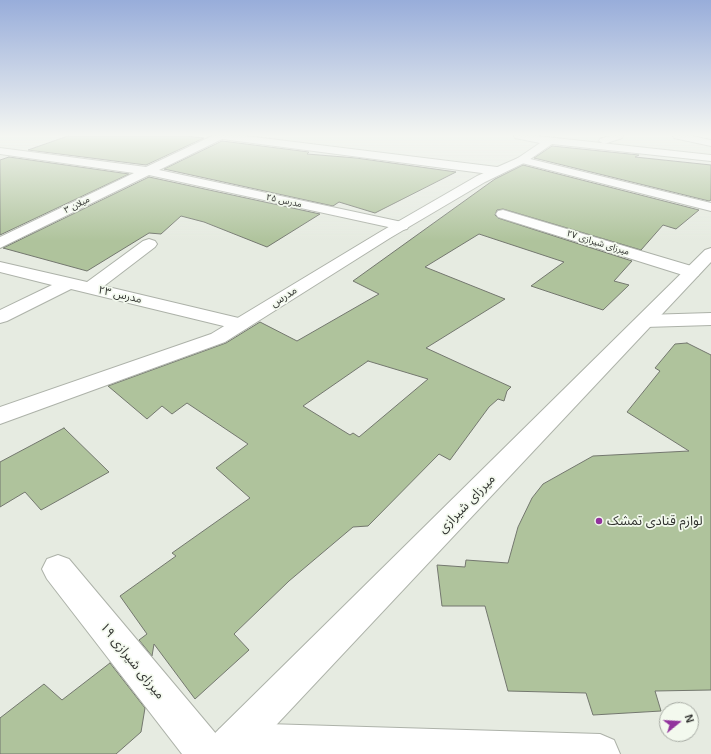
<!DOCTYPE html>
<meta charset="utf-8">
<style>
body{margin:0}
#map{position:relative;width:711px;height:754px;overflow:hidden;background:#e6ebe1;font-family:Arial,sans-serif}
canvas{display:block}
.north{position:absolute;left:659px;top:702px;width:40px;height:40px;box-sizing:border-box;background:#f3f9ee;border:1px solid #a5a9a2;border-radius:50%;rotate:72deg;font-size:11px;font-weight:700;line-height:16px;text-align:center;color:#30322f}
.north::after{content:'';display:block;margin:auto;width:14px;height:18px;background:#92339d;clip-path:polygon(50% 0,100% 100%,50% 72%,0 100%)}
</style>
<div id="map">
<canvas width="711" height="754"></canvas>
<div class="north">N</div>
</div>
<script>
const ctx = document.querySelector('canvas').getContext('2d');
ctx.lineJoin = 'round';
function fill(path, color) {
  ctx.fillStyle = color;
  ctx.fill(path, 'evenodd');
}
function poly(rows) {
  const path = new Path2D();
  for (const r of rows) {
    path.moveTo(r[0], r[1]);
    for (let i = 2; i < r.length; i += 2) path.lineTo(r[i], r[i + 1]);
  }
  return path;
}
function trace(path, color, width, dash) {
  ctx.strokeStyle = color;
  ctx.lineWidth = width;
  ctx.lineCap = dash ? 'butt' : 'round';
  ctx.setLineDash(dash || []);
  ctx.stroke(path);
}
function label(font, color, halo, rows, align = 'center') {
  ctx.font = font + ' Arial,"Noto Sans Arabic",sans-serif';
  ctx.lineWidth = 3.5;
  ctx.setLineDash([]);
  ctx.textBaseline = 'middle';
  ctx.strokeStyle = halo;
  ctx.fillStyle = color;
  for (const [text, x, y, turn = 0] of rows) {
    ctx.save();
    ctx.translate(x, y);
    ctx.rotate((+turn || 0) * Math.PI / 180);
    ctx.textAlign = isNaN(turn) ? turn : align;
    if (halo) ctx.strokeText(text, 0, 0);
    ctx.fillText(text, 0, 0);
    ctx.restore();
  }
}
const building = poly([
 [68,136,185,136,204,138,146,165,28,150,68,136],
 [222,141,309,152,307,154,356,158,456,172,375,213,339,202,333,206,164,169,222,141],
 [552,146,639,155,635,157,711,165,711,200,709,201,534,158,552,146],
 [9,157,129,174,0,235,0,160,9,157],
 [523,165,699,210,676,229,663,225,641,250,503,209,497,210,495,215,498,218,632,261,614,281,629,285,603,310,531,286,564,262,479,234,425,267,505,299,426,348,511,387,507,391,504,401,498,399,489,407,450,460,439,454,368,526,353,527,289,581,234,634,249,650,195,699,154,644,152,656,139,640,147,634,120,596,176,556,172,553,250,498,216,468,248,444,187,403,172,414,162,406,147,419,108,386,226,343,260,322,297,341,379,294,353,281,495,179,523,165],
 [368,361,428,379,359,437,353,433,350,435,303,406,368,361],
 [149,177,320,214,267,247,204,222,181,216,161,234,149,233,87,271,3,248,149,177],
 [687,343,711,355,711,690,655,691,661,711,593,715,586,693,508,691,485,606,442,606,437,565,465,567,466,560,508,563,518,527,532,498,543,484,593,456,689,451,627,412,660,371,655,368,675,344,687,343],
 [64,428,109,472,41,510,25,492,0,507,0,462,64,428],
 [110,663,145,708,141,732,116,754,0,754,0,718,44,684,62,700,110,663]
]);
fill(building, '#afc39c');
trace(building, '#73776e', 1);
const street = poly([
 [212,136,246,136,497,167,501,168,503,171,501,174,497,175,222,139,159,170,402,222,407,223,409,226,407,229,402,230,149,175,0,248,0,237,134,173,0,154,0,148,146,167,212,136],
 [609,136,623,136,622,138,604,144,599,141,600,139,609,136],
 [673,136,692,136,711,140,711,146,674,138,673,136],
 [522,157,711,203,711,211,518,162,516,160,518,158,522,157],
 [503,210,698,268,700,272,698,276,692,277,686,276,498,217,496,214,498,211,503,210],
 [149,239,155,241,157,244,155,247,104,286,247,320,250,324,247,328,240,330,71,289,7,321,0,323,0,310,52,285,0,272,0,262,87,282,143,241,149,239],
 [711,313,711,325,645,327,638,325,635,321,638,317,645,315,711,313],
 [58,555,69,559,217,735,219,729,233,723,600,734,614,740,620,754,182,754,47,579,42,569,47,559,58,555]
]);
const secondary = poly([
 [514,136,537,136,711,155,711,161,552,144,526,162,485,182,390,238,225,342,0,424,0,407,211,334,380,232,477,176,518,158,540,143,515,138,514,136],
 [711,248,711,262,249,754,202,754,208,740,705,250,711,248]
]);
trace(street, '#adb2a9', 2);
trace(secondary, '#adb2a9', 2);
fill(street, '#fff');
fill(secondary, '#fff');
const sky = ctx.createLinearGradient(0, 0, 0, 241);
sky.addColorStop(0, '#98adda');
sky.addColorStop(0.56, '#f4f6f2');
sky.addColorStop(1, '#f4f6f200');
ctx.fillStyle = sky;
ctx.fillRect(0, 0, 711, 241);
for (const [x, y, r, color] of [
 [599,521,4,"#92339d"]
]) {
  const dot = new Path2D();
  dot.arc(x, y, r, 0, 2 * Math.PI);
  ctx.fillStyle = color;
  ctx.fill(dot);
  trace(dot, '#f3f9ee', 1.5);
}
label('9px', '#30322f', '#f3f9ee', [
 ["مدرس ۲۵",284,201,12],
 ["میلان ۳",77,205,-26],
 ["میرزای شیرازی ۲۷",598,243,17]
]);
label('11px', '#30322f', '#f3f9ee', [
 ["مدرس ۲۳",120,295,13],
 ["مدرس",284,297,-32]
]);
label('13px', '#30322f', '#f3f9ee', [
 ["میرزای شیرازی",467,504,-46],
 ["میرزای شیرازی ۱۹",132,661,51]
]);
label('13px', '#30322f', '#f3f9ee', [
 ["لوازم قنادی تمشک",607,521]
], 'left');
</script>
